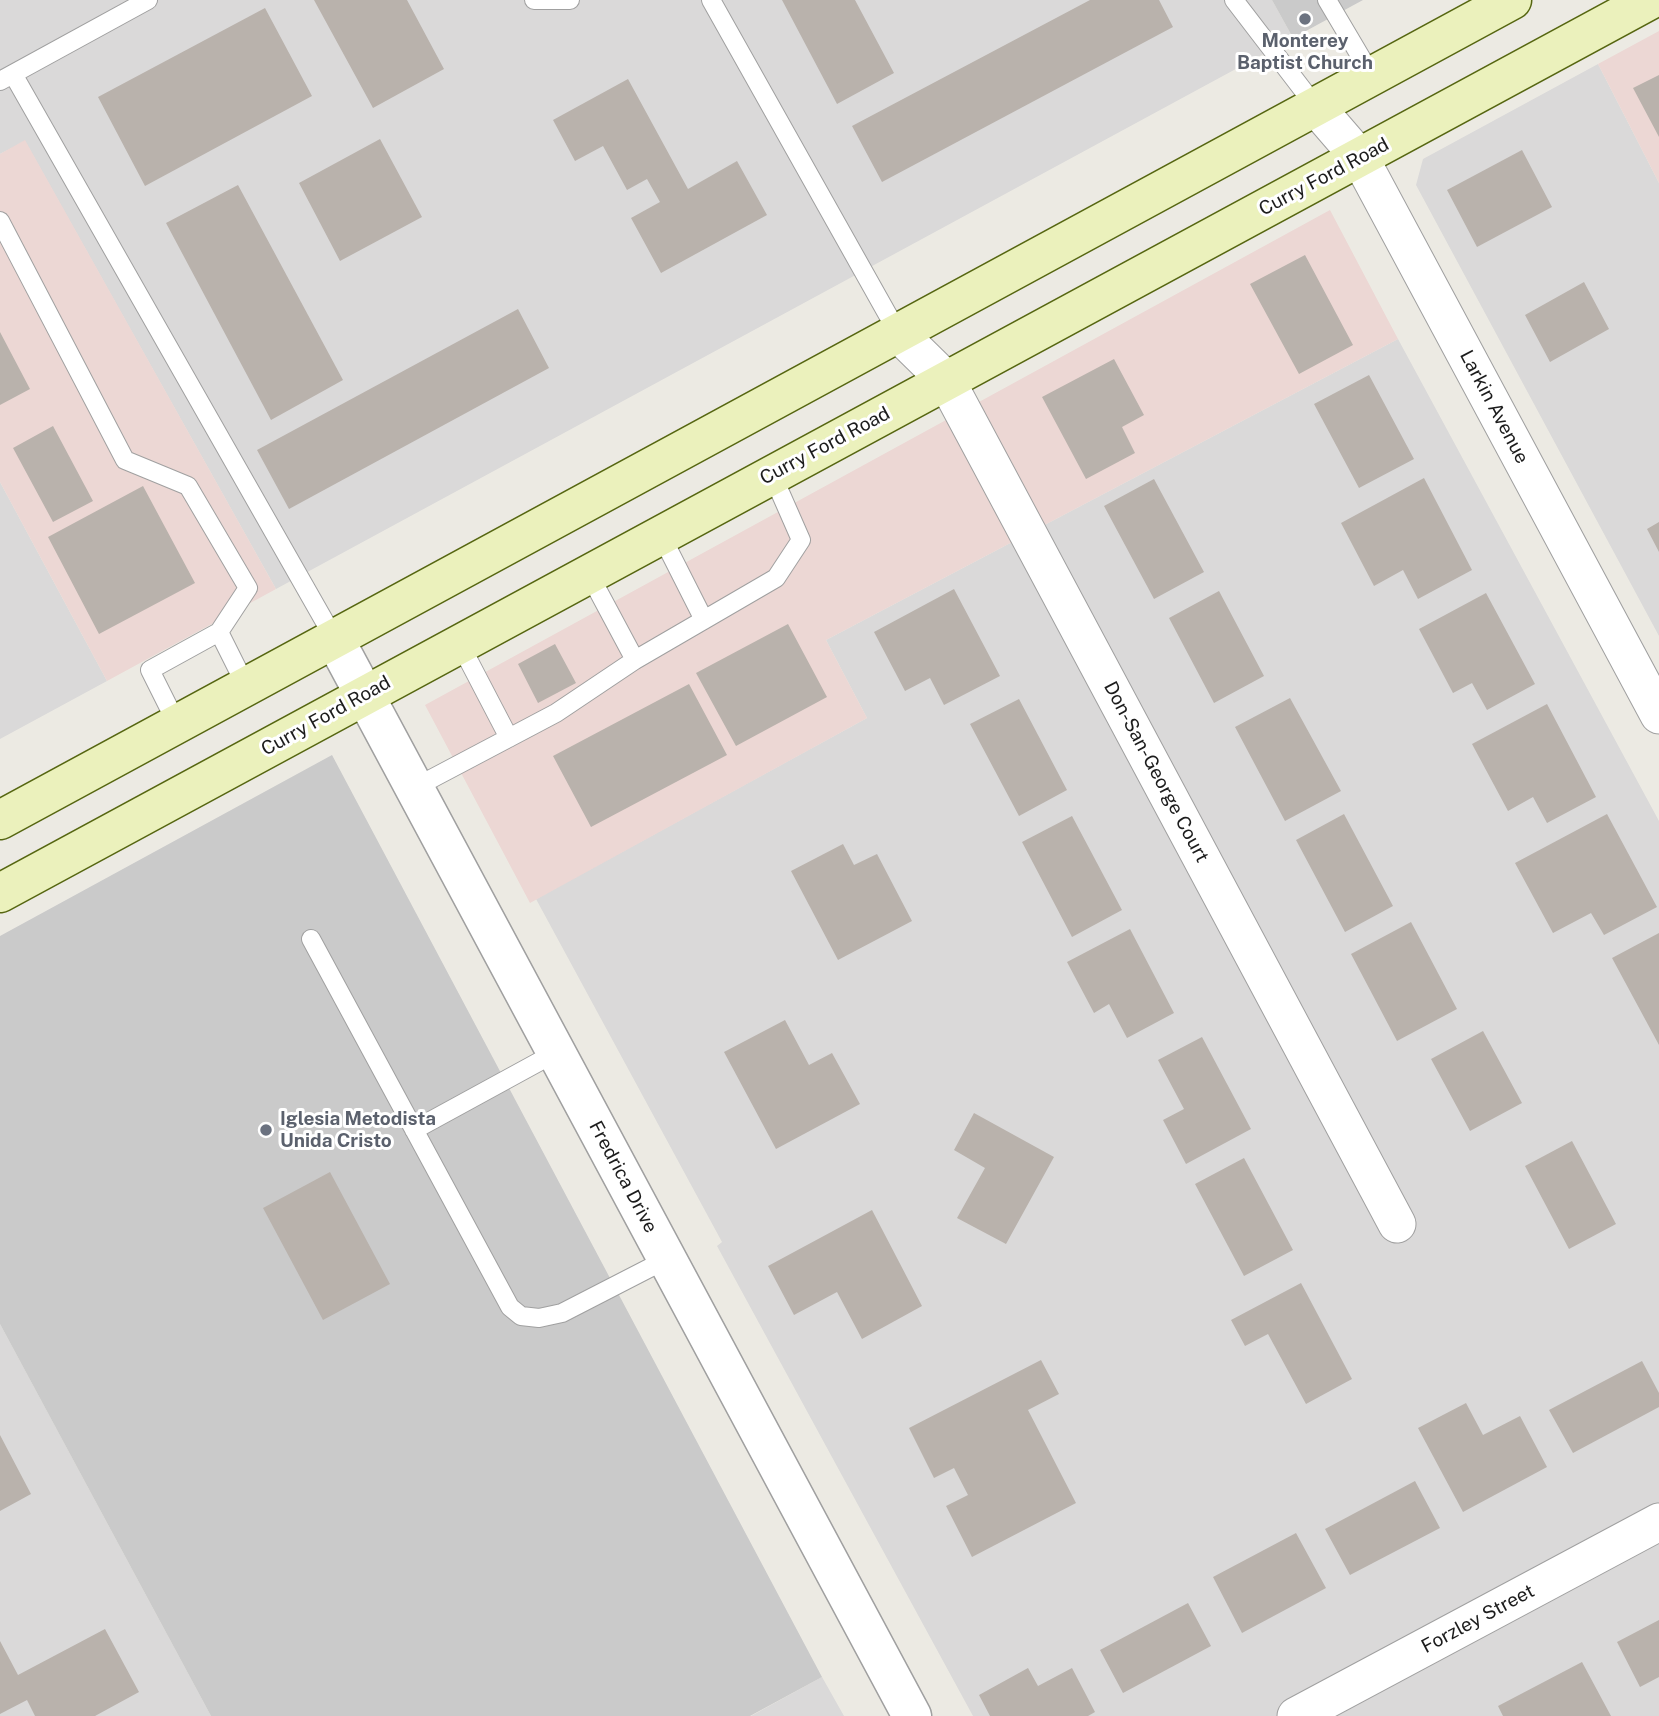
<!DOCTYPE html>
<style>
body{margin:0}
canvas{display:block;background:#eceae3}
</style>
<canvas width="1659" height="1716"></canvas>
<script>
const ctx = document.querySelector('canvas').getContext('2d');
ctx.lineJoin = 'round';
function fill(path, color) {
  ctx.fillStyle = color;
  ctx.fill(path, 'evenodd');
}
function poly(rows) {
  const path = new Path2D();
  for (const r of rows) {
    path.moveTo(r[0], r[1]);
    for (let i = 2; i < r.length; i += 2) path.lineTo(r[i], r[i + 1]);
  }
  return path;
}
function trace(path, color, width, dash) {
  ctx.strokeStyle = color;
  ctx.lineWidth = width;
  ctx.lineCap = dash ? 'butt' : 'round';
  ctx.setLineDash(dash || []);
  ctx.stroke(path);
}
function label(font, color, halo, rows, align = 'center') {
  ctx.font = font + ' "Public Sans",sans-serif';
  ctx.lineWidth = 6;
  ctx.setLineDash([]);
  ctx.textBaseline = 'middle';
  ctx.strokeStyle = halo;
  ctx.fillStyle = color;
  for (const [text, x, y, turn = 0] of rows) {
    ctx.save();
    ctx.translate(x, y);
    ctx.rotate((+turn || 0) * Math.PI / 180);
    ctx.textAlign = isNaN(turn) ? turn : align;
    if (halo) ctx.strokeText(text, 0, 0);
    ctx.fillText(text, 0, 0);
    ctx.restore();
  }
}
fill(poly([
 [0,0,1272,0,1293,38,276,589,25,141,0,154],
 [1598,64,1659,183,1659,636,1416,185,1423,159],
 [1398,339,1659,821,1659,1716,973,1716,717,1246,722,1242,536,899,867,718,826,640],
 [0,482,107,681,0,739],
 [0,1324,211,1716,0,1716],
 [822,1677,844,1716,751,1716]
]), '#dad9d9');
fill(poly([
 [1659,31,1659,183,1598,64],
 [25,140,276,589,107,681,0,482,0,154],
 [1330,210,1398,339,826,640,867,718,530,903,425,705]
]), '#ecd7d4');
fill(poly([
 [1272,0,1363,0,1293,38],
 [332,755,822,1677,750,1716,211,1716,0,1324,0,936]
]), '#cacaca');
fill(poly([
 [314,0,407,0,444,69,373,108],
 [782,0,855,0,894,73,837,104],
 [1090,0,1159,0,1173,27,882,182,852,126],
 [265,8,312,96,145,186,98,97],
 [1659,75,1659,137,1633,88],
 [628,79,688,189,737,161,767,215,661,273,631,218,660,202,647,179,627,190,603,146,575,161,553,120],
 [380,139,422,217,340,261,299,183],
 [1522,150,1552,207,1477,247,1447,190],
 [238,185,343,380,271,420,166,223],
 [1305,255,1353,345,1299,374,1250,284],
 [1584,282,1609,329,1550,362,1525,315],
 [518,309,549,368,289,509,257,450],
 [0,332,30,389,0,405],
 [1114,359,1144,415,1122,427,1135,453,1086,479,1042,397],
 [1369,375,1414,459,1359,488,1314,404],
 [53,426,93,501,53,522,13,448],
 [1424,478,1472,570,1418,599,1403,570,1374,586,1341,523],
 [1154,479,1204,572,1154,599,1104,506],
 [143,486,195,583,99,634,48,537],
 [1659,522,1659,552,1647,529],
 [954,589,1000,676,944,705,930,678,905,691,874,632],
 [1219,591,1264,676,1214,703,1169,618],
 [1486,593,1535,684,1487,710,1472,683,1453,693,1419,629],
 [788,624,827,697,736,746,696,673],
 [555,644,576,683,538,703,518,664],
 [689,684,727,755,591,827,553,756],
 [1290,698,1341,791,1285,821,1235,727],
 [1019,699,1067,790,1019,816,970,724],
 [1547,704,1596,797,1547,823,1533,797,1508,811,1472,744],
 [1344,814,1393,906,1345,932,1296,840],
 [1607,814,1657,907,1604,935,1591,913,1553,933,1515,863],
 [1072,816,1122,910,1072,937,1022,842],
 [843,844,854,865,877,854,912,921,838,960,791,871],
 [1411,922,1457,1009,1397,1041,1351,954],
 [1130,929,1174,1013,1127,1038,1109,1004,1094,1013,1067,962],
 [1659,933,1659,1045,1612,958],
 [785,1020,809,1065,832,1053,860,1104,776,1149,724,1052],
 [1483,1031,1522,1103,1470,1131,1431,1059],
 [1202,1037,1251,1129,1186,1164,1163,1120,1184,1109,1158,1060],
 [974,1113,1054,1157,1006,1244,957,1218,985,1168,954,1150],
 [1572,1141,1616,1224,1569,1249,1525,1166],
 [1244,1158,1293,1250,1244,1276,1195,1184],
 [330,1172,390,1284,323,1320,263,1208],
 [872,1210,922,1306,862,1339,837,1292,794,1315,768,1266],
 [1301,1283,1352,1379,1306,1404,1268,1334,1245,1346,1231,1320],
 [1041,1360,1059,1394,1028,1410,1076,1503,972,1557,946,1506,968,1495,954,1468,934,1478,909,1428],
 [1642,1361,1659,1393,1659,1407,1573,1453,1549,1410],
 [1466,1403,1483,1435,1520,1416,1547,1467,1463,1512,1418,1428],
 [0,1435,31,1494,0,1511],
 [1415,1481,1440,1528,1350,1575,1325,1529],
 [1296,1533,1326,1588,1242,1633,1213,1577],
 [1188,1603,1211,1646,1123,1693,1100,1650],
 [1659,1620,1659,1677,1640,1687,1617,1642],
 [105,1629,139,1692,95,1716,35,1716,27,1700,0,1714,0,1641,18,1675],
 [1582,1662,1611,1716,1503,1716,1498,1706],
 [1028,1668,1038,1686,1072,1668,1095,1712,1088,1716,990,1716,979,1695]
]), '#b9b2ac');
const service = poly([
 [534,0,570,0],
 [711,0,898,333],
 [1234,0,1316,107],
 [1327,0,1372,76],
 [13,74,334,638],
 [0,81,148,0],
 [0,221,125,460,188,486,248,588,219,632],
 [661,535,704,620],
 [460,644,509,738],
 [635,660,776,578,801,540,772,474],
 [177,724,150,670,219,632,246,686],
 [414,788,556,713,635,660,589,574],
 [311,939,510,1307,521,1316,539,1318,562,1313,667,1259],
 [414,1130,555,1053]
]);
const minor = poly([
 [1316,107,1360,158,1659,715],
 [898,333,946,380,1397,1224],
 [1296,1716,1659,1522]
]);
const tertiary = poly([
 [334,638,912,1716]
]);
const secondary = poly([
 [0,820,1512,0],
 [0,893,1650,0]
]);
trace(service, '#a0a0a0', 20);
trace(minor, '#a0a0a0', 39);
trace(tertiary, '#a0a0a0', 41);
trace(secondary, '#566611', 41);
trace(service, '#fff', 18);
trace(minor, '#fff', 37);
trace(tertiary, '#fff', 38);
trace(secondary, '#ebf1bc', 38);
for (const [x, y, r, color] of [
 [1305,19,7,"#6b7280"],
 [266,1130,7,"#6b7280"]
]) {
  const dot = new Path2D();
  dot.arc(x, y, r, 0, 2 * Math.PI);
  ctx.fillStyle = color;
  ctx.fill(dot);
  trace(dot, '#fff', 2.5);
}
label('bold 19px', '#5b616d', '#fff', [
 ["Monterey",1305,41],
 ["Baptist Church",1305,63],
 ["Iglesia Metodista",280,1119,"left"],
 ["Unida Cristo",280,1141,"left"]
]);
label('19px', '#1c1c1c', '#fff', [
 ["Curry Ford Road",1324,177,-28],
 ["Larkin Avenue",1494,407,62],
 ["Curry Ford Road",825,446,-28],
 ["Curry Ford Road",326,716,-29],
 ["Don-San-George Court",1156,772,62],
 ["Fredrica Drive",623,1177,62],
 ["Forzley Street",1478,1619,-28]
]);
</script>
